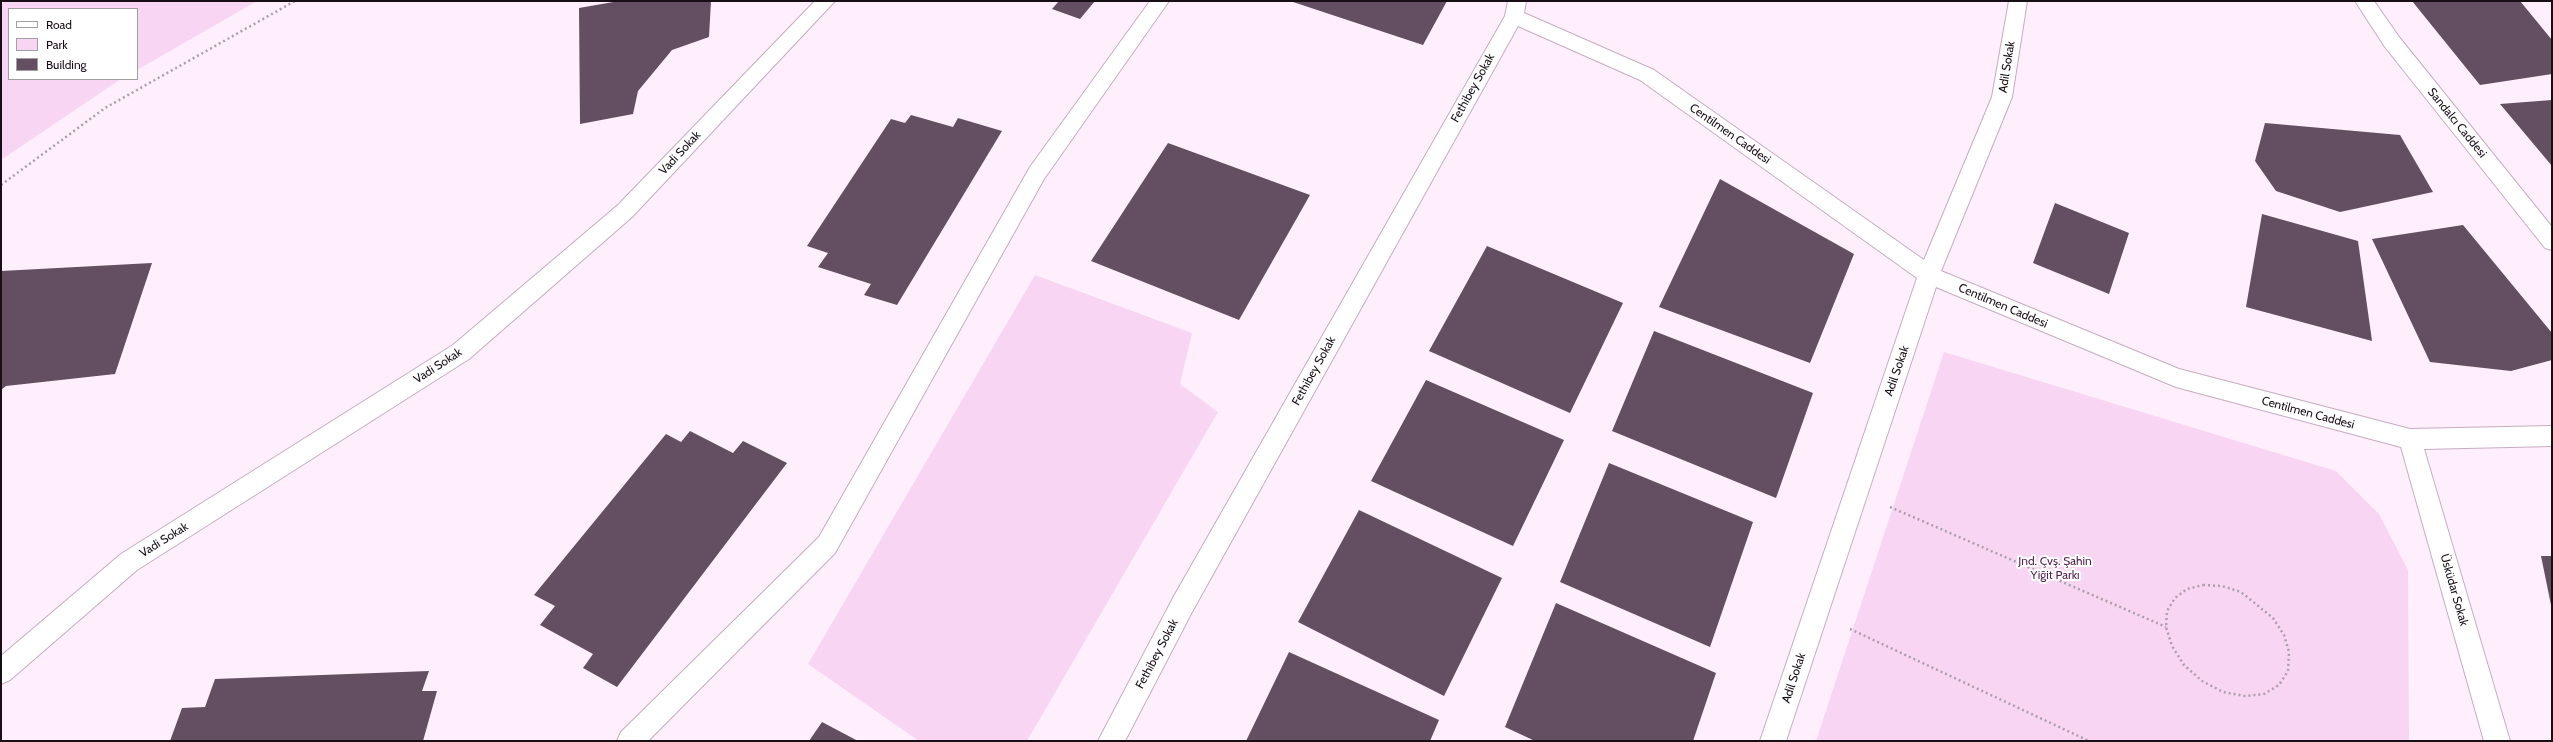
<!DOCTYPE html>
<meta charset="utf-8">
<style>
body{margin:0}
#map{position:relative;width:2553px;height:742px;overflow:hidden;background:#ffeefc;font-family:Cabin,sans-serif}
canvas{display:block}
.frame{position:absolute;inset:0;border:2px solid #170e16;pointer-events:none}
.legend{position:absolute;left:8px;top:8px;width:130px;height:72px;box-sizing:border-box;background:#fff;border:1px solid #a29fa2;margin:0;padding:5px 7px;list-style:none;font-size:12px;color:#170e16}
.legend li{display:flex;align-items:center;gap:8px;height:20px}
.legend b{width:20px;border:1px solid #a29fa2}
</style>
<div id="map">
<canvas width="2553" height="742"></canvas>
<div class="frame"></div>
<ul class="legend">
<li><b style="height:5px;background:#fff"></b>Road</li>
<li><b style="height:11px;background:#f8d6f3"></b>Park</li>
<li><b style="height:11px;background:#644e61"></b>Building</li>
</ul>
</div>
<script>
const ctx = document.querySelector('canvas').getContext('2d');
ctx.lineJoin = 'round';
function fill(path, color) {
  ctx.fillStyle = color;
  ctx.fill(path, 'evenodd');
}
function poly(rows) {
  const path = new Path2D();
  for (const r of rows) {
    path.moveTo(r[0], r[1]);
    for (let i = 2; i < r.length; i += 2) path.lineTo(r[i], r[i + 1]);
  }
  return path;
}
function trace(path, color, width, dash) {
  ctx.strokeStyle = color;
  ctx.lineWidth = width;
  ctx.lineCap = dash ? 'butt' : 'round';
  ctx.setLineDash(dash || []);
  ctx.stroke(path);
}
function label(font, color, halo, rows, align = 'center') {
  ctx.font = font + ' Cabin,sans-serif';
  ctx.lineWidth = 4;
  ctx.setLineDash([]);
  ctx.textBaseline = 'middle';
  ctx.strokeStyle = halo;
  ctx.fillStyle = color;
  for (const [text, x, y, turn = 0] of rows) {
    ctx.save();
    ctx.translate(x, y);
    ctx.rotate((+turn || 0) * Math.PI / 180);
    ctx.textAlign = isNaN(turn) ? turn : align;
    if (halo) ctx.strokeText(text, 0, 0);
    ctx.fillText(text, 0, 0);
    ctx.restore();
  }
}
fill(poly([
 [7,1,257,1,137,70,137,9,9,9,9,79,121,79,1,160,1,4],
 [1035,275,1192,333,1180,384,1218,412,1027,741,919,741,808,664],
 [1944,352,2336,471,2379,514,2408,570,2409,741,1816,741]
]), '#f8d6f3');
fill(poly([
 [619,1,711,1,709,37,672,50,638,91,633,114,580,124,579,8],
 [1059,1,1095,1,1080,19,1052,9],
 [1290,1,1447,1,1423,45],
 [2412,1,2520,1,2552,40,2552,74,2480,85],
 [2552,100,2552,166,2500,104],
 [911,115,953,127,958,118,1002,131,897,305,864,295,871,284,818,267,828,253,807,246,891,119,905,123],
 [2265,123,2400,135,2433,192,2340,212,2276,191,2255,161],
 [1168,143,1310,195,1239,320,1091,261],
 [1720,179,1854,254,1810,363,1659,307],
 [2055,203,2129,233,2109,294,2033,263],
 [2262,214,2358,241,2372,341,2246,307],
 [2463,225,2552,333,2552,360,2511,371,2430,362,2372,239],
 [1487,246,1623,303,1570,413,1429,351],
 [152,263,115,374,6,386,1,390,1,271],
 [1654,331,1813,393,1776,498,1612,431],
 [1426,380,1564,440,1513,546,1371,481],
 [690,431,733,453,743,441,787,463,617,687,583,668,593,654,540,625,555,606,534,595,666,434,681,442],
 [1609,463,1753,522,1710,647,1560,582],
 [1359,510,1502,578,1444,696,1298,622],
 [2541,556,2552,556,2552,605,2551,605],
 [1556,603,1716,673,1693,741,1535,741,1505,727],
 [1289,652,1439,720,1430,741,1246,741],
 [429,671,422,691,437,691,423,741,170,741,182,708,205,707,215,679],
 [822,722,858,741,809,741]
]), '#644e61');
const minor = poly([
 [815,1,835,1,632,217,469,359,137,570,10,680,1,684,1,656,121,554,453,345,618,205,815,1],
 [1150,1,1169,1,1044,179,835,553,648,741,617,741,621,732,819,537,1030,167,1150,1],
 [1508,1,1526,1,1524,13,1654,70,1924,260,1992,97,2009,1,2027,1,2012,97,1941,271,2179,369,2410,429,2552,426,2552,446,2424,449,2510,741,2484,741,2401,447,2176,387,1936,287,1786,741,1760,741,1917,278,1640,80,1518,26,1192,612,1125,741,1098,741,1174,596,1505,16,1508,1],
 [2355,1,2374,1,2399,37,2552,227,2552,250,2545,248,2385,47,2355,1]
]);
trace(minor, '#c6acc1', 2);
trace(poly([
 [1,185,105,108,295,1],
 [1890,507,2166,627],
 [2203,585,2222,586,2241,592,2273,618,2284,635,2289,652,2288,671,2279,685,2264,694,2245,696,2223,692,2202,681,2184,665,2172,646,2166,627,2167,611,2175,598,2187,589,2203,585],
 [1850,629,2089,741]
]), '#ac9eaa', 2.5, [2, 3]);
fill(minor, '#fff');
label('12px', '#170e16', '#fff', [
 ["Adil Sokak",2007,67,-81],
 ["Fethibey Sokak",1473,88,-61],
 ["Sandalcı Caddesi",2457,123,51],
 ["Centilmen Caddesi",1730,134,35],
 ["Vadi Sokak",680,153,-47],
 ["Centilmen Caddesi",2003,306,23],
 ["Vadi Sokak",438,366,-33],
 ["Fethibey Sokak",1314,371,-61],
 ["Adil Sokak",1897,371,-71],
 ["Centilmen Caddesi",2308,413,15],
 ["Vadi Sokak",164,540,-32],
 ["Üsküdar Sokak",2454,590,74],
 ["Fethibey Sokak",1157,654,-62],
 ["Adil Sokak",1794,678,-72]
]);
label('12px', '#521f4d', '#fff', [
 ["Jnd. Çvş. Şahin",2055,561],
 ["Yiğit Parkı",2055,575]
]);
</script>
